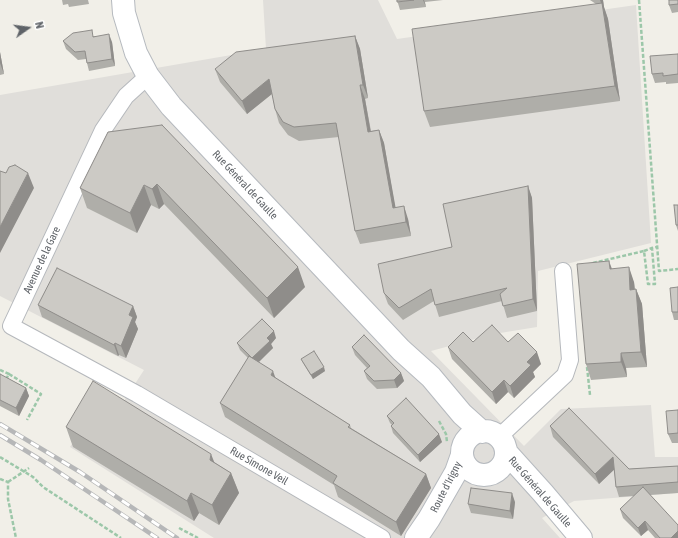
<!DOCTYPE html>
<meta charset="utf-8">
<style>
body{margin:0}
#map{position:relative;width:678px;height:538px;overflow:hidden;background:#f1efe8;font-family:"Asap Condensed",sans-serif}
canvas{display:block}
.north{position:absolute;left:8px;top:8px;width:40px;height:40px;-webkit-text-stroke:3px #fff;paint-order:stroke;rotate:76deg;font-size:11px;font-weight:700;line-height:16px;text-align:center;color:#5f6368}
.north::after{content:'';display:block;margin:auto;width:14px;height:18px;background:#5f6368;clip-path:polygon(50% 0,100% 100%,50% 72%,0 100%)}
</style>
<div id="map">
<canvas width="678" height="538"></canvas>
<div class="north">N</div>
</div>
<script>
const ctx = document.querySelector('canvas').getContext('2d');
ctx.lineJoin = 'round';
function fill(path, color) {
  ctx.fillStyle = color;
  ctx.fill(path, 'evenodd');
}
function poly(rows) {
  const path = new Path2D();
  for (const r of rows) {
    if (r.length === 3) {
      path.moveTo(r[0] + r[2], r[1]);
      path.arc(r[0], r[1], r[2], 0, 2 * Math.PI);
      continue;
    }
    path.moveTo(r[0], r[1]);
    for (let i = 2; i < r.length; i += 2) path.lineTo(r[i], r[i + 1]);
  }
  return path;
}
function trace(path, color, width, dash) {
  ctx.strokeStyle = color;
  ctx.lineWidth = width;
  ctx.lineCap = dash ? 'butt' : 'round';
  ctx.setLineDash(dash || []);
  ctx.stroke(path);
}
function label(font, color, halo, rows, align = 'center') {
  ctx.font = font + ' "Asap Condensed",sans-serif';
  ctx.lineWidth = 3.5;
  ctx.setLineDash([]);
  ctx.textBaseline = 'middle';
  ctx.strokeStyle = halo;
  ctx.fillStyle = color;
  for (const [text, x, y, turn = 0] of rows) {
    ctx.save();
    ctx.translate(x, y);
    ctx.rotate((+turn || 0) * Math.PI / 180);
    ctx.textAlign = isNaN(turn) ? turn : align;
    if (halo) ctx.strokeText(text, 0, 0);
    ctx.fillText(text, 0, 0);
    ctx.restore();
  }
}
fill(poly([
 [263,0,378,0,397,39,636,5,651,243,538,271,537,327,494,334,431,351,524,446,561,409,651,405,655,457,678,457,678,493,574,501,542,518,560,538,214,538,70,447,99,401,118,410,144,370,0,296,0,95,266,49]
]), '#e0deda');
const street = poly([
 [148,76,126,96,103,130,11,326,137,394,382,538],
 [499,437,565,375,570,360,563,271]
]);
const secondary = poly([
 [123,0,124,13,136,53,148,76,171,106,401,350,431,377,462,414,482,432],
 [484,453,22],
 [506,452,543,493,581,538],
 [416,538,429,519,456,472,462,455]
]);
trace(street, '#b5b8bc', 18);
trace(secondary, '#b6babf', 24);
trace(poly([
 [639,0,659,271,678,269],
 [644,251,652,248],
 [593,263,644,251,648,284,655,284,652,248,657,247],
 [587,367,590,395],
 [0,370,9,374,5,381],
 [9,374,41,394,27,420],
 [439,421,446,434,447,442],
 [0,457,33,477,43,487,121,538],
 [0,479,8,482,8,499,16,538],
 [8,482,29,468],
 [179,528,198,538]
]), '#9cc7a9', 2.5, [4, 2]);
trace(street, '#fff', 16);
trace(secondary, '#fff', 22);
const rail = poly([
 [0,424,80,472,177,538],
 [0,435,41,460,157,538]
]);
trace(rail, '#b6b7b8', 4.5);
trace(rail, '#fff', 3, [9]);
fill(poly([
 [62,0,88,0,89,4,69,7,68,4,63,5],
 [397,0,443,0,425,2,426,7,400,10],
 [590,0,603,0,604,7,608,19,620,101,430,127,424,111,596,4],
 [678,0,678,12,672,13,669,5],
 [94,36,112,42,115,66,89,71,86,59,78,60,66,49,63,41],
 [355,36,360,49,368,98,365,99,371,131,379,130,384,143,395,207,408,219,411,236,360,244,355,231,339,137,299,141,288,135,279,123,275,109,272,94,247,114,220,82,215,69],
 [0,52,4,74,0,75],
 [678,54,678,83,666,84,666,82,655,83,652,74],
 [108,132,305,287,274,318,164,204,159,209,151,205,137,233,87,208,80,188],
 [528,186,532,198,537,311,507,318,502,301,439,317,434,301,403,320,388,304,384,293,452,247],
 [678,205,678,231,676,225],
 [612,269,634,282,635,289,636,289,642,304,647,367,626,368,627,377,591,380,586,364],
 [678,287,678,320,674,320,672,312],
 [38,305,133,306,137,317,135,322,138,329,126,358,119,355,118,356,42,317],
 [276,338,271,344,273,348,258,362,276,378,350,425,351,428,426,474,431,488,401,536,338,497,334,485,225,417,220,403,248,358,240,350,237,343],
 [473,342,508,342,541,364,533,372,535,377,514,398,508,392,496,404,452,359,448,347],
 [352,347,401,373,404,381,397,388,377,389,367,379,364,371,367,368,355,355],
 [301,359,325,371,313,379,303,363],
 [0,374,26,388,29,396,19,416,0,406],
 [678,410,678,443,672,443,668,434],
 [387,416,442,442,420,462,393,433,391,426,392,425,390,423],
 [550,426,629,469,678,466,678,493,650,495,678,538,655,538,648,530,641,536,623,518,620,509,634,496,619,497,616,487,614,469,599,484,553,437],
 [66,427,214,462,231,473,239,493,219,525,199,513,194,521,73,447],
 [515,502,513,519,471,513,468,504]
]), '#afaea9');
fill(poly([
 [423,0,424,0,426,7],
 [600,0,603,0,604,7,608,19,620,101,615,86,603,9],
 [109,34,112,42,115,66,112,59],
 [355,36,360,49,368,98,363,85],
 [0,52,4,74,0,63],
 [269,79,273,93,247,114,242,101],
 [360,85,365,99,373,145,368,132],
 [379,130,384,143,398,221,393,208],
 [28,173,34,188,0,253,0,227],
 [157,184,164,204,159,209,152,189],
 [144,185,151,205,137,233,130,213],
 [528,186,532,198,537,311,533,299],
 [404,206,408,219,411,236,406,222],
 [609,261,615,277,610,269],
 [298,267,305,287,274,318,267,298],
 [629,267,634,282,636,305,630,290],
 [636,289,642,304,647,367,641,352],
 [133,306,137,317,135,322,138,329,126,358,121,346,129,315],
 [274,331,276,338,271,344,273,348,255,366,252,358,267,338],
 [115,343,119,355,118,356,114,345],
 [537,352,541,364,533,372,535,377,514,398,510,386,527,362],
 [621,353,626,368,627,377,621,362],
 [324,367,325,371,313,379,311,375],
 [273,371,278,385,271,375],
 [401,373,404,381,397,388,394,380],
 [504,380,508,392,496,404,492,392],
 [26,388,29,396,19,416,16,408],
 [439,434,442,442,420,462,418,455],
 [211,454,219,474,210,460],
 [613,457,617,467,599,484,595,474],
 [231,473,239,493,219,525,212,505],
 [426,474,431,488,401,536,396,522],
 [191,493,199,513,194,521,187,501],
 [512,493,515,502,513,519,510,511],
 [645,521,648,530,641,536,638,528],
 [678,531,678,538,671,538]
]), '#8f8d8a');
const building = poly([
 [397,0,414,0,397,2,397,0],
 [669,0,678,0,678,4,669,5,669,0],
 [602,3,615,86,424,111,412,29,602,3],
 [92,30,93,37,109,34,112,59,87,63,85,51,75,52,63,41,73,33,92,30],
 [355,36,363,85,360,85,368,132,379,130,393,208,404,206,406,222,355,231,336,123,294,127,283,122,275,109,269,79,242,101,215,69,236,52,355,36],
 [678,54,678,74,663,76,663,73,652,74,650,56,678,54],
 [162,125,298,267,267,298,157,184,152,189,144,185,130,213,80,188,108,132,162,125],
 [15,165,28,173,0,227,0,171,6,173,9,167,15,165],
 [528,186,533,299,503,306,500,294,507,288,435,305,431,289,399,308,384,293,378,264,452,247,443,204,528,186],
 [674,205,678,205,678,225,676,225,674,205],
 [609,261,610,269,629,267,630,290,636,289,641,352,621,353,621,362,586,364,577,264,609,261],
 [57,268,133,306,129,315,133,317,121,346,115,343,114,345,38,305,57,268],
 [678,287,678,312,672,312,670,288,678,287],
 [262,319,274,331,267,338,270,341,252,358,237,343,262,319],
 [492,325,508,342,518,333,537,352,527,362,531,365,510,386,504,380,492,392,448,347,463,332,473,342,492,325],
 [364,335,401,373,394,380,374,381,364,371,370,366,352,347,364,335],
 [314,351,324,367,311,375,301,359,314,351],
 [249,356,273,371,271,375,350,425,348,427,426,474,396,522,333,483,337,476,220,403,249,356],
 [0,374,26,388,16,408,0,400,0,374],
 [93,381,211,454,210,460,231,473,212,505,191,493,187,501,66,427,93,381],
 [406,398,439,434,418,455,391,426,394,423,387,416,406,398],
 [569,408,629,469,678,466,678,482,616,487,613,457,595,474,550,426,569,408],
 [678,410,678,433,668,434,666,411,678,410],
 [643,487,678,525,678,531,671,538,660,538,645,521,638,528,620,509,643,487],
 [471,488,512,493,510,511,468,504,471,488]
]);
fill(building, '#cccac5');
trace(building, '#8f8d8a', 1);
label('11px', '#5f6368', '#fff', [
 ["Rue Général de Gaulle",245,185,47],
 ["Avenue de la Gare",42,260,-65],
 ["Rue Simone Veil",259,466,30],
 ["Route d'Irigny",446,487,-63],
 ["Rue Général de Gaulle",540,492,49]
]);
</script>
